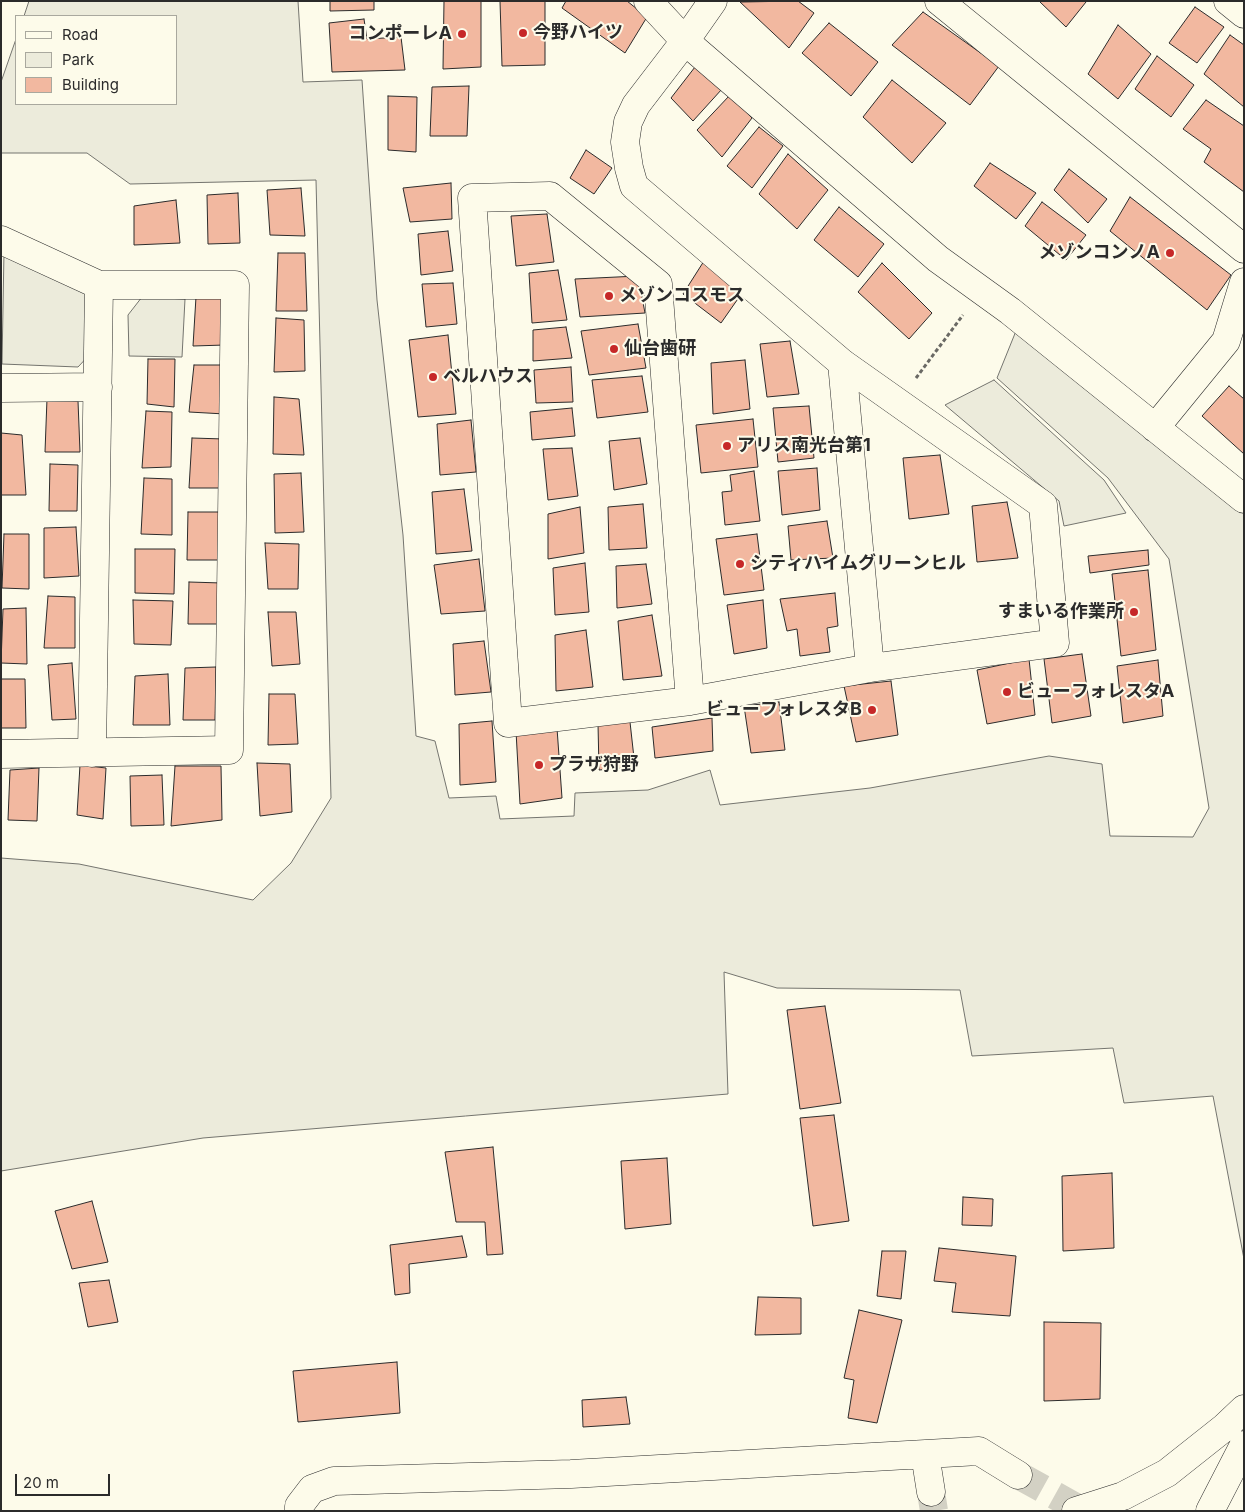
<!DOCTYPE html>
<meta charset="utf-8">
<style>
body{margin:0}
#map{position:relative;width:1245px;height:1512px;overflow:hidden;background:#fdfbea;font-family:Inter,sans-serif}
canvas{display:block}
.frame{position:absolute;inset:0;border:2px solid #2b2b2b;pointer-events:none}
.legend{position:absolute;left:15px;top:15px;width:162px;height:90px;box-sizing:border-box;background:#fdfbea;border:1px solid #a9a89e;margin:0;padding:6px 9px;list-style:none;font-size:15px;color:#2b2b2b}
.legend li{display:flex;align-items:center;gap:10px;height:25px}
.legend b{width:25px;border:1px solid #a9a89e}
.scale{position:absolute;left:15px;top:1474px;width:95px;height:22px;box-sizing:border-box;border:2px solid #2b2b2b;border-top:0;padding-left:6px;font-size:15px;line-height:18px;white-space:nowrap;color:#2b2b2b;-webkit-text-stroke:4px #fdfbea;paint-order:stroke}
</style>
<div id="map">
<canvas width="1245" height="1512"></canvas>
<div class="frame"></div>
<ul class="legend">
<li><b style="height:6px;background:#fdfbea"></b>Road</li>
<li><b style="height:14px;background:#ecebdb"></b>Park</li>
<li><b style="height:14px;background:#f2b8a0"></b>Building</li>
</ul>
<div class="scale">20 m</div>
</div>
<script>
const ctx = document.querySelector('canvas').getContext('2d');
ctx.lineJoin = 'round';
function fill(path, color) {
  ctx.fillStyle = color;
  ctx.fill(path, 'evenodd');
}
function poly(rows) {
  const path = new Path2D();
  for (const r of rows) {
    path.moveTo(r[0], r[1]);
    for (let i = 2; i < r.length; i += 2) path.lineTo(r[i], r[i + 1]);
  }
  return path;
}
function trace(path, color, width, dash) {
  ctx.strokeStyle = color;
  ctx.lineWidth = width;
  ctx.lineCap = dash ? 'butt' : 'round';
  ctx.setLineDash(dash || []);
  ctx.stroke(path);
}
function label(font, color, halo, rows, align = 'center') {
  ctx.font = font + ' Inter,"Noto Sans JP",sans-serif';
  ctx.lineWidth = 4;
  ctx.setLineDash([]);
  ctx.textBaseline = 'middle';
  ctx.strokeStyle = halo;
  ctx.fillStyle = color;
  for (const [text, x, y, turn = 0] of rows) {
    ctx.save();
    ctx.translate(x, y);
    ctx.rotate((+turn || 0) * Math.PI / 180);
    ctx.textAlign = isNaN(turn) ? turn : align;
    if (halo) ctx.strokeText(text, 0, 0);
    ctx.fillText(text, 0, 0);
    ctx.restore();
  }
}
const green = poly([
 [29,1,298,1,303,82,362,80,377,300,403,535,416,736,435,741,449,798,496,796,500,819,574,816,575,793,648,790,710,770,720,805,870,788,1049,756,1102,764,1110,836,1193,837,1209,808,1169,559,1108,478,997,378,1018,326,1244,514,1244,1259,1213,1096,1124,1103,1113,1048,972,1056,960,990,777,988,724,972,728,1094,203,1138,1,1171,1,858,79,864,253,900,291,863,331,798,316,180,130,184,87,153,1,153,1,82,16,39,16,104,176,104,176,16,24,16,29,1],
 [4,251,92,288,93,351,78,367,2,364,4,251],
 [142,297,185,299,182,357,129,356,128,315,142,297],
 [994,380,1104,480,1126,513,1064,526,1059,501,945,405,994,380]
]);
fill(green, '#ecebdb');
trace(green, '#74746e', 1);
const building = poly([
 [330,1,374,1,374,10,330,11,330,1],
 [444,1,481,1,481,67,443,69,444,1],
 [500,1,545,1,545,65,502,66,500,1],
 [566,1,627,1,647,17,625,53,562,8,566,1],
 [798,1,814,13,789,48,740,2,798,1],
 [1039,1,1085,1,1086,2,1066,27,1039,1],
 [1195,7,1224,27,1197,63,1169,43,1195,7],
 [923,12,999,66,970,105,892,45,923,12],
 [364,19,367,39,401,37,405,70,332,72,329,23,364,19],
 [829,23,878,62,851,96,802,53,829,23],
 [1118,25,1151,54,1118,99,1088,74,1118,25],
 [1230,35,1244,45,1244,107,1204,74,1230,35],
 [1157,56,1194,85,1171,117,1135,89,1157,56],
 [695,67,722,89,693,121,671,98,695,67],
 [892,80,946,123,912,163,863,117,892,80],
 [469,86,467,136,430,136,432,87,469,86],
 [730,95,752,118,722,157,697,130,730,95],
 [388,96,417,97,416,152,388,150,388,96],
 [1206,100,1244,126,1244,192,1204,162,1211,149,1183,129,1206,100],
 [759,127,783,146,752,188,727,166,759,127],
 [586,150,612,168,594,194,570,178,586,150],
 [788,154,828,190,797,229,759,194,788,154],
 [990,163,1036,193,1016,219,974,186,990,163],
 [1069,169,1107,199,1088,223,1054,190,1069,169],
 [451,183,452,219,410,222,403,188,451,183],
 [301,188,305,236,270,235,267,190,301,188],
 [238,193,240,243,208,244,207,195,238,193],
 [1130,197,1231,275,1207,310,1110,231,1130,197],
 [176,200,180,243,134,245,134,206,176,200],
 [1042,202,1086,235,1066,260,1025,226,1042,202],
 [839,207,884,244,858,277,814,240,839,207],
 [547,214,554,262,516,266,511,216,547,214],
 [448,231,453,271,421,275,418,234,448,231],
 [278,253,305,253,307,311,276,311,278,253],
 [704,261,742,293,721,323,683,294,704,261],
 [882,263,932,313,909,339,858,292,882,263],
 [558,270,567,320,532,323,529,273,558,270],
 [638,276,645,313,580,317,575,279,638,276],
 [453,283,457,324,426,327,422,284,453,283],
 [196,297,225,298,225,345,193,346,196,297],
 [276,318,304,320,305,371,274,372,276,318],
 [638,324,646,368,589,375,581,331,638,324],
 [566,327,572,358,533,361,533,330,566,327],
 [448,335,456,414,418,417,409,340,448,335],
 [790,341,799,394,767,397,760,344,790,341],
 [148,359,175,359,174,407,147,404,148,359],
 [745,360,750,409,713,414,711,363,745,360],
 [194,365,225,365,225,414,189,412,194,365],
 [571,367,573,402,536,403,534,370,571,367],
 [642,376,648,412,597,418,592,380,642,376],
 [1229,386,1244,399,1244,454,1202,416,1229,386],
 [274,397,299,399,304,455,273,454,274,397],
 [47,399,78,401,80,452,45,452,47,399],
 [809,406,814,458,778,462,773,408,809,406],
 [572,408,575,436,532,440,530,412,572,408],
 [146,411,172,412,171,467,142,468,146,411],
 [753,419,758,467,701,473,696,425,753,419],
 [471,420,476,472,440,475,437,424,471,420],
 [1,433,22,435,26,495,1,495,1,433],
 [192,438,224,439,223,488,189,488,192,438],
 [640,438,647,484,614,490,609,441,640,438],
 [572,448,578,496,548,500,543,449,572,448],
 [940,455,949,514,909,519,903,458,940,455],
 [50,464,78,465,77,511,49,511,50,464],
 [817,468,820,510,782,515,778,471,817,468],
 [754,471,760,521,725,525,722,492,732,491,730,475,754,471],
 [301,473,304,532,275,533,274,474,301,473],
 [144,478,172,479,172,535,141,534,144,478],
 [464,489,472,551,436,554,432,492,464,489],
 [1007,502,1018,558,977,562,972,506,1007,502],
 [643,504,647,548,609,550,608,507,643,504],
 [580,507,584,553,548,559,548,514,580,507],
 [188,512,223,512,221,560,187,560,188,512],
 [827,521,833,558,791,560,788,526,827,521],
 [76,527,79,576,44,578,44,528,76,527],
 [4,534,29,534,29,589,2,588,4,534],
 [757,534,764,590,724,595,716,539,757,534],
 [265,543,299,544,298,589,268,589,265,543],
 [135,549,175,549,174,594,135,593,135,549],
 [1148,550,1149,565,1090,573,1088,556,1148,550],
 [479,559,485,611,441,614,434,565,479,559],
 [585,563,589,612,555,615,553,568,585,563],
 [646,564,652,604,617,608,616,566,646,564],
 [1148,570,1156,650,1121,656,1112,574,1148,570],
 [189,582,222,583,221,624,188,624,189,582],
 [835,593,838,626,827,628,830,652,800,656,797,629,787,631,780,599,835,593],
 [48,596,75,597,75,648,44,648,48,596],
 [133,600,173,601,171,645,134,644,133,600],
 [763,600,767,648,734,654,727,605,763,600],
 [26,608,27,664,1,663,3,609,26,608],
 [268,612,296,612,300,664,272,666,268,612],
 [652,615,662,676,623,680,618,621,652,615],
 [586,630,593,687,556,691,555,635,586,630],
 [484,641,491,692,455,695,453,644,484,641],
 [1082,654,1091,716,1052,723,1044,659,1082,654],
 [1029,659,1035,715,987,724,977,670,1029,659],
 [1158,660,1163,716,1123,723,1117,666,1158,660],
 [72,663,76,719,52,720,48,665,72,663],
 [216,667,215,720,183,720,185,668,216,667],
 [168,674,170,725,133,725,135,676,168,674],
 [1,679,25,679,26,728,1,728,1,679],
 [891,681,898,735,856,742,844,686,891,681],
 [269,694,295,694,298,744,268,745,269,694],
 [779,702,785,750,751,753,744,706,779,702],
 [712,718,713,751,655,758,652,727,712,718],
 [492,721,496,782,460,785,459,724,492,721],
 [630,722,635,767,599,770,598,724,630,722],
 [557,728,562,798,520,804,516,731,557,728],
 [257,763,290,764,292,812,260,816,257,763],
 [80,765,106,768,103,819,77,815,80,765],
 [175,766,221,766,222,820,171,826,175,766],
 [39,768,37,821,8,820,10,770,39,768],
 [162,775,164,825,131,826,130,776,162,775],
 [825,1006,841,1103,800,1109,787,1010,825,1006],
 [834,1115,849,1221,813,1226,800,1118,834,1115],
 [493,1147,503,1254,487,1255,485,1222,456,1222,445,1152,493,1147],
 [667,1158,671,1224,625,1229,621,1161,667,1158],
 [1112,1173,1114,1248,1063,1251,1062,1176,1112,1173],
 [963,1197,993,1199,992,1226,962,1225,963,1197],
 [92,1201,108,1262,72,1269,55,1211,92,1201],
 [462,1236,467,1257,409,1264,410,1293,395,1295,390,1245,462,1236],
 [939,1248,1016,1256,1010,1316,952,1312,956,1283,934,1281,939,1248],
 [882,1251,906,1251,901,1299,877,1296,882,1251],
 [109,1280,118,1322,88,1327,79,1283,109,1280],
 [758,1297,801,1298,801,1334,755,1335,758,1297],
 [859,1310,902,1320,877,1423,848,1418,854,1380,844,1378,859,1310],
 [1044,1322,1101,1323,1100,1399,1044,1401,1044,1322],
 [397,1362,400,1413,298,1422,293,1371,397,1362],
 [626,1397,630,1424,583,1427,582,1400,626,1397]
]);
fill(building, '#f2b8a0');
trace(building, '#2b2b2b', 1);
trace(poly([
 [1018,1475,1083,1511],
 [931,1492,934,1511]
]), '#d3d1c4', 28, [28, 14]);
const minor = poly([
 [648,1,685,41,938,259,1010,311,1244,499],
 [939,1,1244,249],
 [1228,1,1244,14],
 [1,240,99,285,235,285,229,750,1,754],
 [842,363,870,668],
 [1,388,98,387],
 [1155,428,1226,341,1244,282],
 [690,701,658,284,550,196,472,198,508,723,690,701,870,668,1055,643,1043,505,842,363,634,186,629,168,625,142,628,122,636,105,685,41,713,1],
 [92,753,99,285],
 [925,1454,931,1492],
 [299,1511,299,1506,312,1489,334,1481,571,1474,979,1451,1018,1475]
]);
const trunk = poly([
 [1076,1511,1123,1496,1167,1473,1225,1427,1244,1409],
 [1210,1511,1244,1445]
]);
trace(minor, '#2b2b2b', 29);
trace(trunk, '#2b2b2b', 29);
trace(poly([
 [916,378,963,315]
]), '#6a6964', 3, [4, 2.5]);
trace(minor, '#fdfbea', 28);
trace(trunk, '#fdfbea', 28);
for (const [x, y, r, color] of [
 [523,33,5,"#c62828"],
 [462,34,5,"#c62828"],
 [1170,253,5,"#c62828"],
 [609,296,5,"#c62828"],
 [614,349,5,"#c62828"],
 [433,377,5,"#c62828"],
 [727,446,5,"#c62828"],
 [740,564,5,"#c62828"],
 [1134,612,5,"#c62828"],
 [1007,692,5,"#c62828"],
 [872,710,5,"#c62828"],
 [539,765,5,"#c62828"]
]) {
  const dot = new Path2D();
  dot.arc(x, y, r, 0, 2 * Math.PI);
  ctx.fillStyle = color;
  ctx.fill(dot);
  trace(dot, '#fdfbea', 2);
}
label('bold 18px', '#2b2b2b', '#fdfbea', [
 ["今野ハイツ",533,33],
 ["コンポーレA",452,34,"right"],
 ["メゾンコンノA",1160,253,"right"],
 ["メゾンコスモス",619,296],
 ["仙台歯研",624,349],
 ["ベルハウス",443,377],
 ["アリス南光台第1",737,446],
 ["シティハイムグリーンヒル",750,564],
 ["すまいる作業所",1124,612,"right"],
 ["ビューフォレスタA",1017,692],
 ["ビューフォレスタB",862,710,"right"],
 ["プラザ狩野",549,765]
], 'left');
</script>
